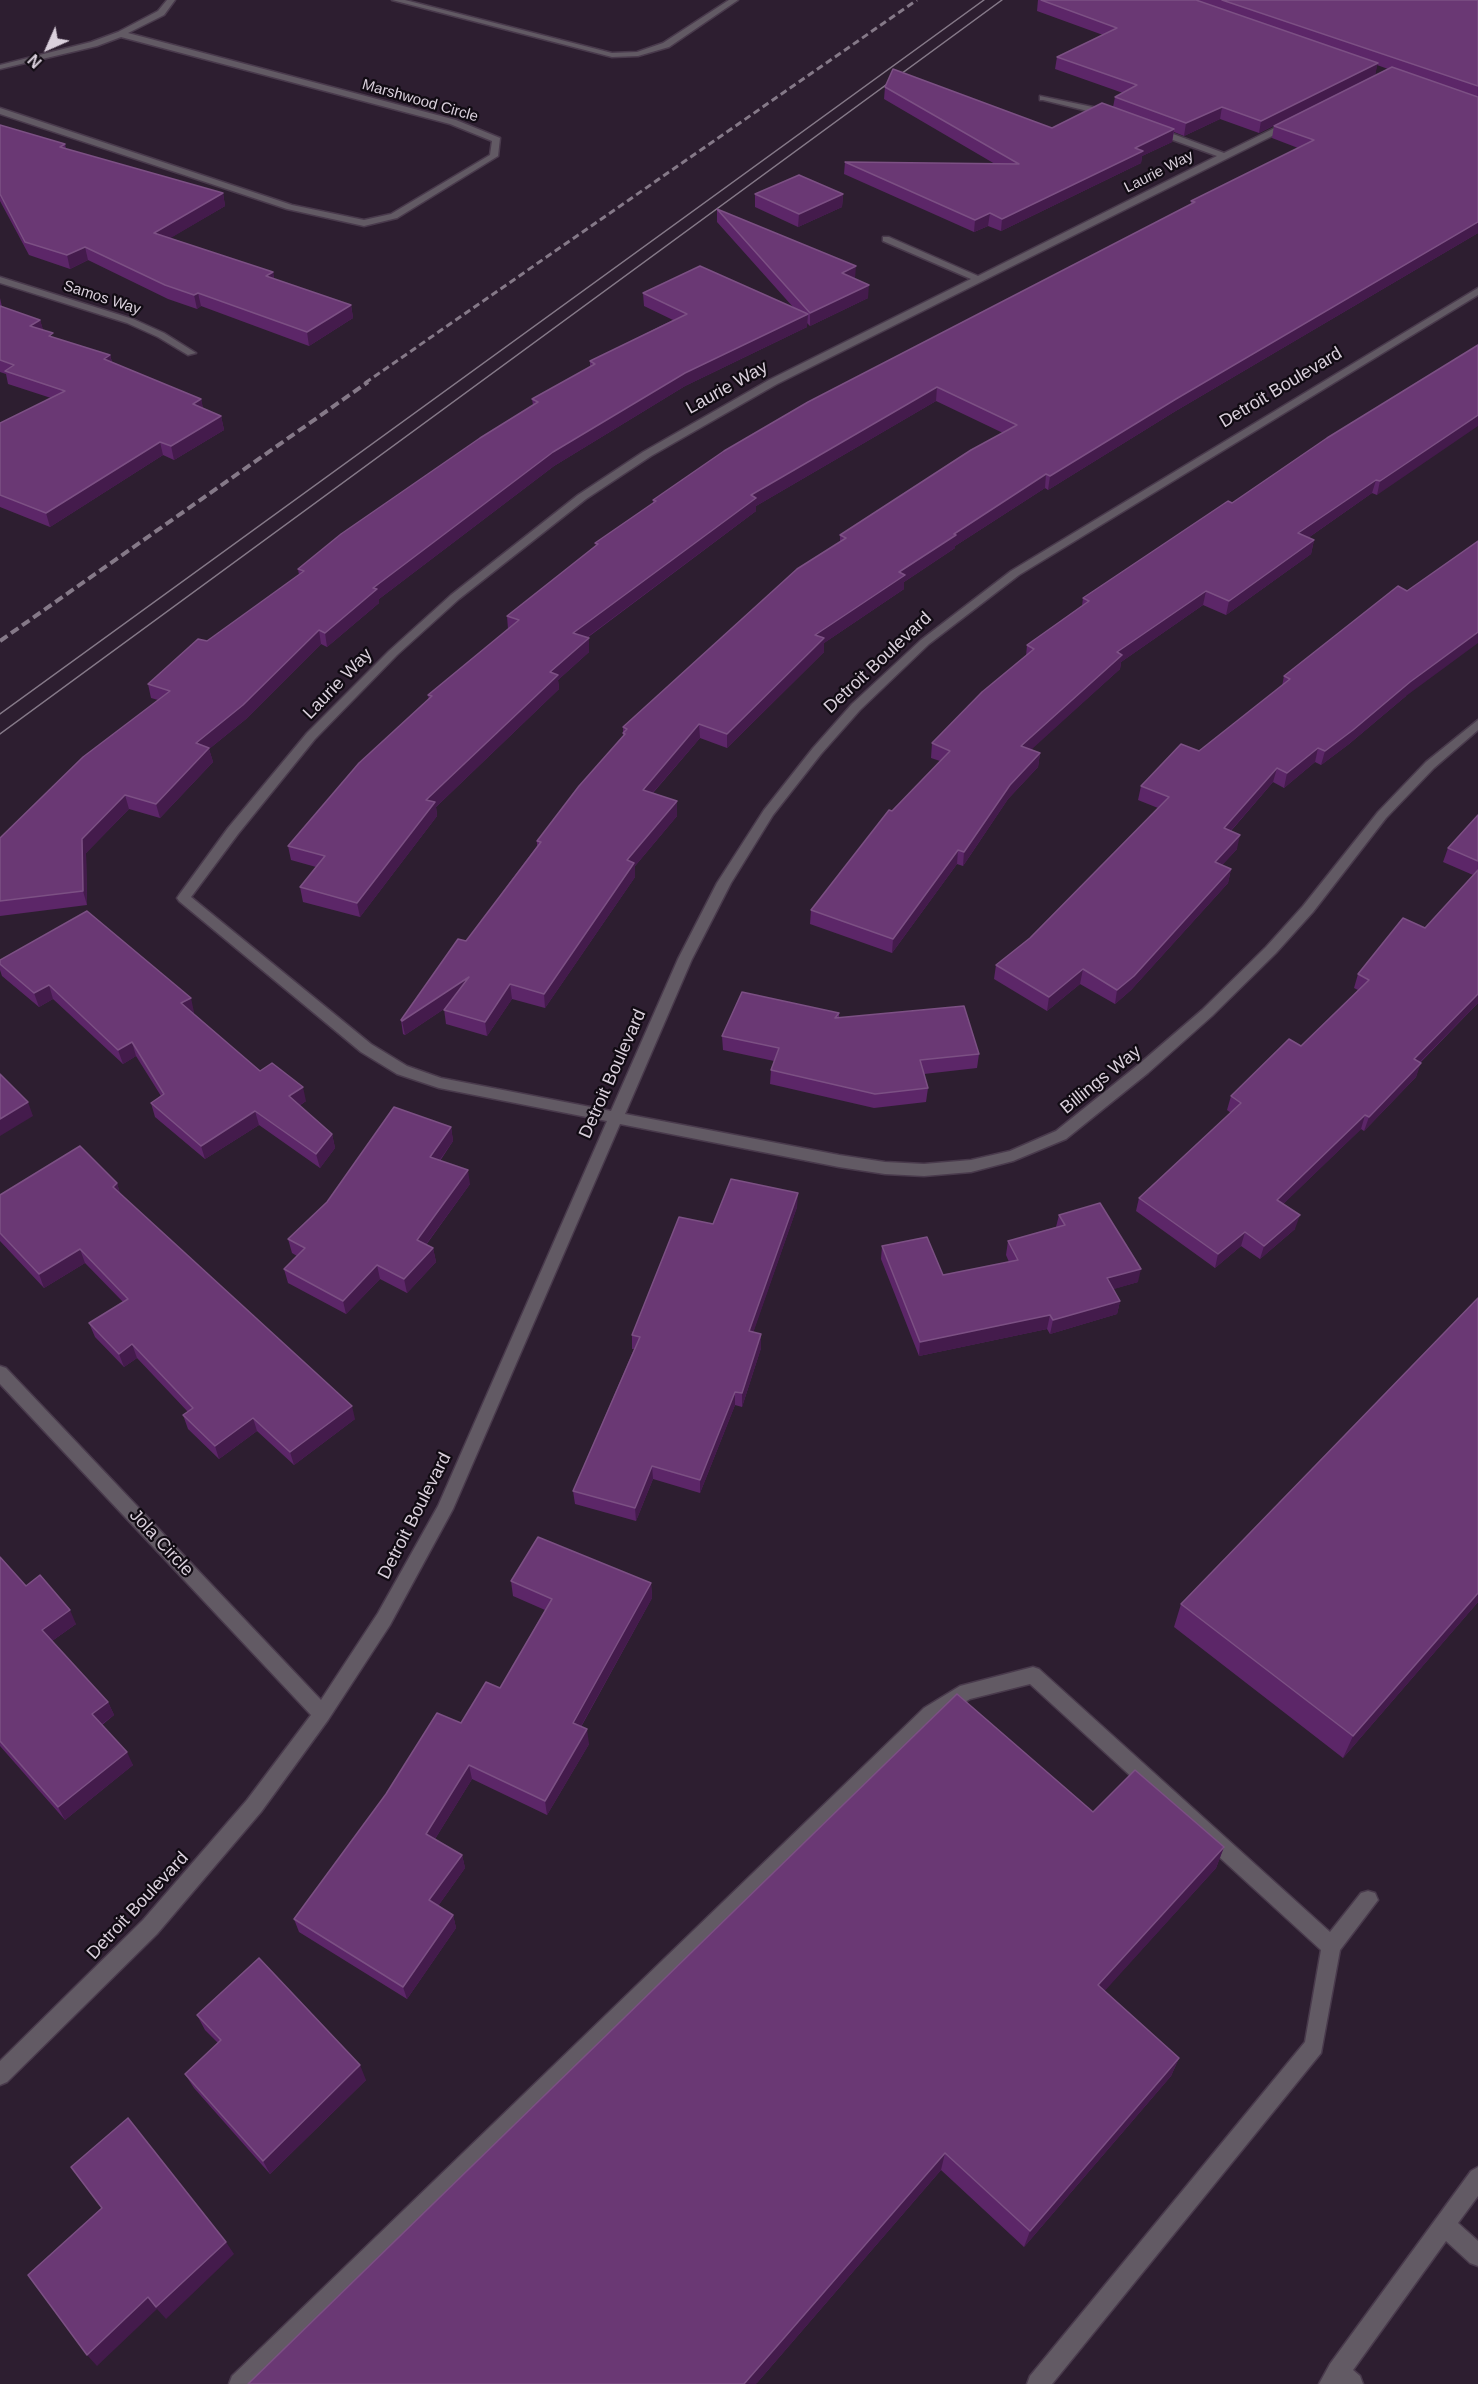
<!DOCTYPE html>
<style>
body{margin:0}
#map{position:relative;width:1478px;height:2384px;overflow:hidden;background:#2d1e30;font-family:Arial,sans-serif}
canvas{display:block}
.north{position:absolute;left:18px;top:18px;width:60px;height:60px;-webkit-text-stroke:4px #110b13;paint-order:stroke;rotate:225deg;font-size:16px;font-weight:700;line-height:24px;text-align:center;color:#dad0dc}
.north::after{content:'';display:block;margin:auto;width:21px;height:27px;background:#dad0dc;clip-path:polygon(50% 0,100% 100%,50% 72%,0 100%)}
</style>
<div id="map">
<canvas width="1478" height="2384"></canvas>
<div class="north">N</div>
</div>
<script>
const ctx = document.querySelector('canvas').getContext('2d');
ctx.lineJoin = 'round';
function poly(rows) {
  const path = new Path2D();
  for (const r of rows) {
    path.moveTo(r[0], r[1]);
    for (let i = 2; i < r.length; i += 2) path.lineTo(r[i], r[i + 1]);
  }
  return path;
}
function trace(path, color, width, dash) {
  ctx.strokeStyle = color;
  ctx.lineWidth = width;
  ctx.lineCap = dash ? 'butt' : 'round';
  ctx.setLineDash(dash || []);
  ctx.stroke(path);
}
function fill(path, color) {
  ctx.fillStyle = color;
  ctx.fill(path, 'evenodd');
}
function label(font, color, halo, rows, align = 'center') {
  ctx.font = font + ' Arial,sans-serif';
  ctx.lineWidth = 4.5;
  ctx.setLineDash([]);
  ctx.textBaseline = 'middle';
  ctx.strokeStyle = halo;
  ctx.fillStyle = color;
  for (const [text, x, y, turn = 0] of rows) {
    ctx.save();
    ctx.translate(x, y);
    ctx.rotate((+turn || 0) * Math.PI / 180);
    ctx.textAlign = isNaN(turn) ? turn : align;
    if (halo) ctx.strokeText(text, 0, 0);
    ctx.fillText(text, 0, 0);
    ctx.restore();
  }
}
const service = poly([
 [1033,1667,1039,1669,1330,1932,1361,1893,1368,1891,1375,1893,1378,1900,1340,1950,1321,2053,1052,2384,1027,2384,1030,2376,1305,2042,1321,1950,1030,1684,970,1699,936,1720,256,2384,229,2384,232,2376,924,1708,960,1686,1033,1667],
 [1478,2167,1478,2196,1458,2223,1478,2241,1478,2266,1470,2263,1446,2241,1353,2370,1360,2376,1363,2384,1319,2384,1330,2364,1471,2171,1478,2167]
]);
const minor = poly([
 [167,0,175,0,164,15,128,33,456,120,500,138,498,156,397,218,364,226,287,209,0,114,0,108,292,205,364,220,391,214,490,155,492,141,450,124,121,37,97,46,0,69,0,65,91,42,118,32,158,11,167,0],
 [392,0,405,0,612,53,637,52,663,43,729,0,738,0,669,47,638,56,612,57,392,0],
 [1040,96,1112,111,1116,114,1112,117,1043,100,1040,100,1040,96],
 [1291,120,1295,123,1294,125,777,384,651,456,586,499,459,599,397,655,315,739,238,834,191,897,371,1044,407,1066,441,1078,611,1111,678,959,717,883,764,810,813,748,852,704,921,640,1011,571,1478,288,1478,295,1019,575,929,644,860,710,821,754,773,815,731,883,692,959,625,1114,839,1155,885,1162,924,1164,971,1160,1010,1151,1056,1131,1138,1065,1202,1010,1266,947,1303,906,1378,812,1426,762,1478,720,1478,730,1434,768,1386,818,1313,912,1276,953,1212,1016,1148,1073,1066,1139,1013,1161,971,1172,924,1176,885,1174,839,1167,620,1124,453,1509,390,1625,328,1720,261,1812,157,1934,7,2082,0,2085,0,2061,143,1920,247,1800,311,1715,0,1384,0,1366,6,1368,321,1700,378,1613,438,1506,607,1121,439,1088,397,1074,361,1052,179,901,177,898,179,895,228,828,307,733,389,651,451,595,578,495,643,452,769,380,971,279,883,241,883,237,889,237,978,276,1217,156,1151,132,1151,128,1157,128,1224,153,1291,120],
 [0,277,133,319,164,333,196,353,188,355,158,337,127,323,0,283,0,277]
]);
trace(service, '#493a4c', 3);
trace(minor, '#493a4c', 3);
fill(service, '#625a64');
fill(minor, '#625a64');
trace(poly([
 [0,714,984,0],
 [0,734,1002,0]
]), '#857988', 1.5);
trace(poly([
 [365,383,917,0]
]), '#857988', 3, [7, 4]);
trace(poly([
 [0,641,368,382]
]), '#857988', 4, [9, 4.5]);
fill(poly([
 [1038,0,1478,0,1478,233,1174,412,1048,490,1045,488,955,546,955,548,904,582,904,589,824,643,824,652,727,748,700,738,653,793,677,801,677,816,635,866,635,877,545,1008,512,999,487,1036,446,1024,444,1009,405,1035,403,1034,401,1020,466,941,537,846,537,841,623,736,623,727,840,542,840,535,1003,433,936,401,756,506,756,511,587,638,589,652,558,680,559,689,436,807,437,816,360,917,303,902,300,887,316,867,291,860,288,846,429,700,428,695,508,629,507,616,596,546,595,543,653,503,653,500,1191,204,1191,201,1298,148,1272,138,1274,126,1388,69,1377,65,1375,75,1259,133,1220,119,1184,136,1174,132,1172,142,1142,156,1141,163,1001,231,988,226,974,232,844,174,845,162,995,164,884,99,885,87,1052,128,1113,107,1115,97,1123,93,1055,69,1057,57,1103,35,1037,11],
 [0,125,65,144,66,149,223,193,225,206,170,238,273,272,274,279,351,305,353,318,309,346,201,306,197,309,168,299,88,260,70,269,29,255,0,201],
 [755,194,843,194,842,207,798,227,755,207],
 [717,209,855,279,868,298,810,326,807,323,807,327,685,386,554,466,379,599,379,603,327,647,321,644,246,719,209,749,213,762,160,818,129,809,86,853,87,905,0,916,0,838,158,700,151,698,148,684,299,575,298,569,533,405,532,399,590,367,590,361,673,320,644,306,643,293,793,307,717,222],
 [0,298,2,307,40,320,43,330,54,338,110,355,112,362,201,399,203,409,221,416,224,430,174,460,163,455,50,527,0,507,0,423,51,398,8,384,6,374,0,372],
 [1478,345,1377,495,1372,493,1308,538,1314,540,1311,554,1226,615,1203,605,1121,662,1120,669,1031,749,1040,753,1038,767,1008,799,963,866,957,864,892,953,810,924,811,910,940,761,931,758,932,743,1026,656,1027,645,1082,606,1083,598],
 [1284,676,1406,696,1349,744,1321,765,1315,762,1284,788,1273,782,1231,831,1237,849,1222,865,1231,869,1228,883,1131,990,1115,1004,1080,984,1047,1011,994,979,996,965,1030,938,1158,808,1138,800,1141,786,1199,751,1282,686],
 [1478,815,1478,1003,1420,1063,1416,1077,1364,1131,1361,1129,1283,1204,1295,1229,1260,1259,1241,1246,1215,1268,1136,1211,1139,1198,1231,1113,1227,1110,1231,1096,1301,1046,1358,990,1354,988,1358,974,1425,928,1473,875,1443,862,1448,848],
 [0,960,194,1012,193,1013,260,1071,306,1101,299,1106,332,1134,335,1148,320,1168,259,1125,205,1159,155,1117,151,1103,161,1096,136,1056,123,1064,53,999,39,1007,2,976,0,970],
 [839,1013,839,1018,979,1054,977,1068,924,1074,928,1088,926,1102,874,1108,770,1084,771,1070,774,1061,723,1050,722,1036],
 [451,1127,453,1141,440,1161,470,1184,426,1245,433,1248,436,1262,407,1293,380,1279,346,1314,288,1283,284,1269,297,1256,292,1253,288,1239],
 [117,1183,120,1194,355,1419,294,1465,257,1431,219,1459,188,1429,183,1415,188,1412,137,1358,124,1367,95,1337,89,1323,123,1302,85,1263,44,1288,0,1241,0,1195],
 [797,1207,753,1332,761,1348,742,1407,735,1405,700,1493,653,1479,636,1521,575,1504,573,1491,634,1349,632,1349,632,1335,713,1224],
 [1059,1215,1138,1282,1113,1289,1120,1301,1117,1314,1050,1334,1047,1329,919,1356,881,1259,882,1246,943,1275,1009,1262,1006,1255,1008,1241,1056,1227],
 [0,1557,26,1586,76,1624,52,1641,108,1702,114,1715,102,1725,133,1765,65,1820,0,1746],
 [511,1581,651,1583,652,1598,581,1727,589,1744,547,1815,472,1779,435,1839,462,1855,465,1868,438,1906,453,1915,456,1928,407,1999,299,1932,294,1919,461,1723,500,1688,545,1610,513,1596],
 [1478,1602,1343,1758,1174,1627,1181,1604],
 [1093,1812,1224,1847,1216,1868,1104,1991,1179,2058,1171,2076,1024,2247,941,2170,756,2384],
 [197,2015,366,2080,270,2174,194,2088,185,2074,218,2043,205,2030]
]), '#5c2668');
fill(poly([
 [1378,63,1375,75,1259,133,1261,121],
 [1222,107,1220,119,1184,136,1186,123],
 [1174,129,1172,142,1142,156,1141,163,1001,231,1002,219,1135,148],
 [223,193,225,206,157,246,154,233],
 [843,194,842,207,798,227,799,214],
 [990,213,988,226,974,232,975,220],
 [1478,222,1478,233,1174,412,1048,490,1050,476,1176,399],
 [85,247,88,260,70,269,67,255],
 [856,266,855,279,842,273],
 [273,272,275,286,266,276],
 [869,285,868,298,810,326,810,313],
 [198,293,201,306,197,309,194,295],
 [351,305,353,318,309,346,307,332],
 [808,314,807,327,685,386,554,466,379,599,379,603,327,647,325,633,373,588,553,452,685,373],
 [40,320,44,333,30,326],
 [110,355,113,368,104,359],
 [937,387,936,401,756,506,756,511,574,647,573,633,751,495],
 [201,399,204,412,193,404],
 [1478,415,1478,426,1377,495,1380,481],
 [221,416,224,430,174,460,171,446],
 [160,442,163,455,50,527,46,513],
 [1046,474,1045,488,955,546,955,548,904,582,904,589,824,643,824,652,727,748,727,734,815,635,899,572,954,534],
 [1376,480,1372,493,1295,547,1298,533],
 [1314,540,1311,554,1226,615,1229,601],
 [1206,591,1203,605,1121,662,1120,669,1020,760,1021,746,1117,652],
 [319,630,321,644,246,719,209,749,213,762,160,818,156,804,196,743],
 [1478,632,1478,643,1406,696,1349,744,1321,765,1325,751,1410,682],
 [589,638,589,652,558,680,559,689,436,807,437,816,360,917,357,903,426,800,550,672],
 [699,724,700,738,643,804,643,790],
 [1318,748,1315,762,1284,788,1287,773],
 [1040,753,1038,767,1008,799,963,866,964,852,1010,785],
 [1277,768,1273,782,1221,842,1224,828],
 [125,795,129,809,86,853,87,905,83,891,82,839],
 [677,801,677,816,635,866,635,877,545,1008,544,994,627,860],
 [1240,835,1237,849,1212,876,1215,862],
 [958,850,957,864,892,953,893,939],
 [1231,869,1228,883,1131,990,1115,1004,1117,990],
 [1083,969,1080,984,1047,1011,1049,997],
 [469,977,471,991,405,1035,402,1021],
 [510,984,512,999,487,1036,485,1022],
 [49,985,53,999,39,1007,34,993],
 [1478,994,1478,1003,1409,1073,1414,1059],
 [191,998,194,1012,185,1018,181,1003],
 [132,1042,136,1056,123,1064,118,1050],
 [1421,1063,1416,1077,1364,1131,1369,1117],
 [303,1087,306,1101,292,1110,289,1096],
 [28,1102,33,1116,0,1136,0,1119],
 [255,1111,259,1125,205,1159,201,1146],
 [1365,1115,1361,1129,1273,1214,1277,1200],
 [451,1127,453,1141,432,1171,430,1157],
 [332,1134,335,1148,320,1168,316,1154],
 [468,1170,470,1184,419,1254,417,1240],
 [117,1183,121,1197,113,1187],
 [798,1193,797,1207,749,1345,749,1331],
 [1300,1215,1295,1229,1260,1259,1264,1246],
 [1245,1232,1241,1246,1215,1268,1218,1254],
 [433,1248,436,1262,407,1293,404,1279],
 [80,1249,85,1263,44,1288,39,1274],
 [377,1265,380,1279,346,1314,343,1301],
 [1141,1269,1138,1282,1104,1292,1107,1278],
 [1120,1301,1117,1314,1050,1334,1053,1320],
 [1050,1315,1047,1329,919,1356,920,1342],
 [761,1334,761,1348,742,1407,742,1393],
 [132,1344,137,1358,124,1367,119,1354],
 [735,1392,735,1405,700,1493,700,1480],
 [352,1406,355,1419,294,1465,290,1452],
 [253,1418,257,1431,219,1459,215,1446],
 [652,1466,653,1479,636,1521,635,1508],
 [651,1583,652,1598,575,1737,573,1723],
 [1478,1593,1478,1602,1343,1758,1353,1736],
 [70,1610,76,1624,49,1643,42,1630],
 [108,1702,114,1715,98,1727,92,1714],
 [587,1729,589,1744,547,1815,545,1801],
 [127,1752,133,1765,65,1820,58,1807],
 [469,1765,472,1779,430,1847,426,1834],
 [1224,1847,1216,1868,1092,2005,1098,1985],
 [462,1855,465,1868,433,1913,429,1900],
 [453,1915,456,1928,407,1999,403,1987],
 [1179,2058,1171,2076,1024,2247,1030,2231],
 [360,2065,366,2080,270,2174,263,2161],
 [945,2153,941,2170,756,2384,744,2384],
 [226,2242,234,2254,166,2319,157,2309,97,2366,87,2355,148,2297]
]), '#441b4c');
const building = poly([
 [1041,0,1196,0,1378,63,1261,121,1222,107,1186,123,1115,97,1137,85,1057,57,1117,28,1041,0],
 [1222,0,1478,0,1478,86,1222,0],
 [1392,67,1478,97,1478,222,1176,399,1050,476,1046,474,954,534,956,535,899,572,905,575,815,635,824,638,727,734,699,724,643,790,677,801,627,860,634,863,544,994,510,984,485,1022,444,1010,469,977,402,1021,401,1020,458,939,466,941,541,842,537,841,579,786,625,734,623,733,627,729,623,727,797,569,846,538,840,535,971,450,1017,425,937,387,751,495,756,498,573,633,589,638,550,672,558,675,426,800,435,802,357,903,300,887,325,856,288,846,359,763,432,696,428,695,519,620,507,616,598,544,595,543,656,501,653,500,724,451,808,402,1195,202,1191,201,1314,140,1274,126,1392,67],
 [893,69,1052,128,1102,103,1174,129,1135,148,1143,151,1002,219,990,213,975,220,845,162,1019,164,885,87,893,69],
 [0,125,65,144,60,147,223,193,154,233,273,272,266,276,351,305,307,332,198,293,194,295,165,285,85,247,67,255,25,242,0,194,0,125],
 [799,175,843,194,799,214,755,194,799,175],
 [717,209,856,266,842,273,869,285,810,313,717,209],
 [700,266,808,314,685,373,553,452,373,588,377,589,325,633,319,630,243,705,196,743,209,748,156,804,125,795,82,839,83,891,0,901,0,838,83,757,170,691,148,684,198,639,207,641,304,571,298,569,341,534,480,438,538,402,532,399,595,364,590,361,687,314,643,293,700,266],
 [0,306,40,320,30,326,53,333,49,336,110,355,104,359,201,399,193,404,221,416,171,446,160,442,46,513,0,495,0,423,65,391,5,371,14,365,0,360,0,306],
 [1478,345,1478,415,1380,481,1376,480,1298,533,1314,540,1229,601,1206,591,1117,652,1122,655,1021,746,1040,753,1010,785,964,852,958,850,893,939,811,910,889,810,892,811,950,751,932,743,982,692,1034,649,1027,645,1089,601,1083,598,1228,501,1232,503,1327,438,1478,345],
 [1478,541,1478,632,1410,682,1353,730,1325,751,1318,748,1287,773,1277,768,1224,828,1240,835,1215,862,1231,869,1134,976,1117,990,1083,969,1049,997,996,965,1030,938,1169,797,1141,786,1181,744,1199,751,1290,679,1284,676,1398,586,1407,591,1478,541],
 [1478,815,1478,861,1448,848,1478,815],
 [1478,870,1478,994,1414,1059,1421,1063,1369,1117,1365,1115,1277,1200,1300,1215,1264,1246,1245,1232,1218,1254,1139,1198,1241,1103,1231,1096,1289,1039,1301,1046,1369,980,1358,974,1403,918,1425,928,1478,870],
 [87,911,191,998,181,1003,260,1071,272,1063,303,1087,289,1096,332,1134,316,1154,255,1111,201,1146,151,1103,164,1094,132,1042,118,1050,49,985,34,993,0,964,0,960,87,911],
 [742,992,839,1013,835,1018,964,1006,979,1054,920,1060,928,1088,875,1094,771,1070,779,1048,722,1036,742,992],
 [0,1074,28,1102,0,1119,0,1074],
 [394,1107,451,1127,430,1157,468,1170,417,1240,433,1248,404,1279,377,1265,343,1301,284,1269,305,1248,288,1239,327,1202,394,1107],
 [80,1146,117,1183,113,1187,352,1406,290,1452,253,1418,215,1446,183,1415,193,1408,132,1344,119,1354,89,1323,128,1299,80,1249,39,1274,0,1233,0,1195,80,1146],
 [731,1179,798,1193,749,1331,761,1334,742,1393,735,1392,700,1480,652,1466,635,1508,573,1491,640,1337,632,1335,679,1217,713,1224,731,1179],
 [1100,1203,1141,1269,1107,1278,1120,1301,1053,1320,1050,1315,920,1342,882,1246,927,1237,943,1275,1018,1260,1008,1241,1065,1225,1059,1215,1100,1203],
 [1478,1298,1478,1593,1353,1736,1181,1604,1478,1298],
 [538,1537,651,1583,573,1723,587,1729,545,1801,469,1765,426,1834,462,1855,429,1900,453,1915,403,1987,294,1919,386,1794,437,1713,461,1723,486,1682,500,1688,552,1599,511,1581,538,1537],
 [0,1557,26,1586,40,1575,70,1610,42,1630,108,1702,92,1714,127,1752,58,1807,0,1741,0,1557],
 [957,1694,1093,1812,1135,1770,1224,1847,1098,1985,1179,2058,1030,2231,945,2153,744,2384,248,2384,957,1694],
 [259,1958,360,2065,263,2161,185,2074,221,2040,197,2015,259,1958],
 [128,2118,226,2242,156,2307,148,2297,87,2355,28,2275,102,2208,71,2167,128,2118]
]);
fill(building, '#6a3874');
trace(building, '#7c5084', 1.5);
label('15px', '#dad0dc', '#110b13', [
 ["Marshwood Circle",420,101,16],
 ["Laurie Way",1159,172,-27],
 ["Samos Way",102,298,18]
]);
label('18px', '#dad0dc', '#110b13', [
 ["Laurie Way",727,388,-29],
 ["Detroit Boulevard",1281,388,-31],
 ["Detroit Boulevard",878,663,-43],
 ["Laurie Way",338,684,-46],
 ["Detroit Boulevard",613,1074,-66],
 ["Billings Way",1101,1080,-39],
 ["Detroit Boulevard",415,1516,-63],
 ["Jola Circle",161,1543,47],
 ["Detroit Boulevard",138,1906,-47]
]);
</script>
